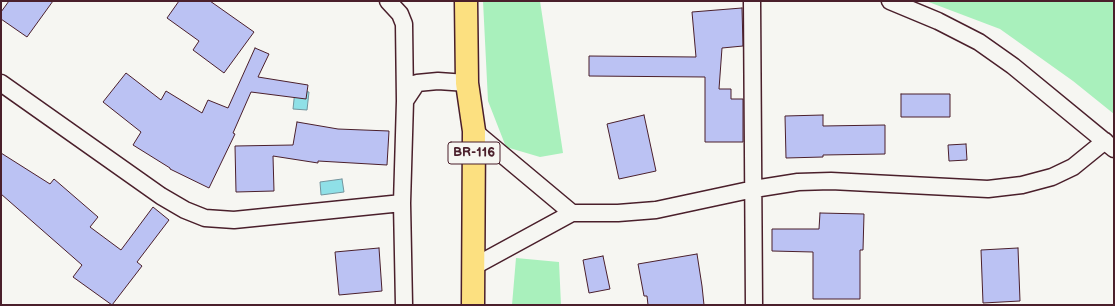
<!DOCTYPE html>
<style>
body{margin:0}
#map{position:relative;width:1115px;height:306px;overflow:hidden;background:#f6f6f2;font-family:"Balsamiq Sans",sans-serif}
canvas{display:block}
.frame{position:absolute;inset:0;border:2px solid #4a1f2b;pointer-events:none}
</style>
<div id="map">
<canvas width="1115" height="306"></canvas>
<div class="frame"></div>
</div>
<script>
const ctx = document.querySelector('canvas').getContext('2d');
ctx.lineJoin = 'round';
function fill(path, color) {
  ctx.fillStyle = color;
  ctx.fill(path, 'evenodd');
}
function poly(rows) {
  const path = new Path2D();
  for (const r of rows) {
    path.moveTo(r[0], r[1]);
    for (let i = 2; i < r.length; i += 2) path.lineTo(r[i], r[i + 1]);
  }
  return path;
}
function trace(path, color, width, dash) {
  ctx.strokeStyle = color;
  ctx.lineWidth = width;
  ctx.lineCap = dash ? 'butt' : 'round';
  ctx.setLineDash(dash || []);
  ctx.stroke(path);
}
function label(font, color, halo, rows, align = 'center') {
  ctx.font = font + ' "Balsamiq Sans",sans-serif';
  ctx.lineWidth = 3;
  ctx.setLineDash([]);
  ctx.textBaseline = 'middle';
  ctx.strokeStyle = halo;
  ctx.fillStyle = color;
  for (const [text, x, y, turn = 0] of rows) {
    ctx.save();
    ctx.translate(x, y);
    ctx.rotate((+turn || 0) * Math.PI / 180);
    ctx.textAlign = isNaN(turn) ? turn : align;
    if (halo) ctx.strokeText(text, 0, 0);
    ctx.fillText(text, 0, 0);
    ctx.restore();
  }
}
fill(poly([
 [483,1,540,1,563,153,540,157,506,147,488,101],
 [926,1,1114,1,1114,114,1073,81,1000,29],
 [516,258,559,262,561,305,512,305]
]), '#a9f0bc');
const water = poly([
 [295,90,309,92,307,110,293,109,295,90],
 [342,179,344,192,321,195,320,182,342,179]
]);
fill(water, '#8fe0e7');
trace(water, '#73939c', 1);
const building = poly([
 [9,1,53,1,27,37,1,19,1,12,9,1],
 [179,1,210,1,254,32,224,73,193,50,199,41,167,18,179,1],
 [742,8,743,46,722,48,719,89,731,89,731,99,743,99,743,142,705,142,705,77,589,76,589,56,696,57,692,12,742,8],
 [255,48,269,54,258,77,308,85,306,99,251,92,233,133,235,134,209,188,170,169,170,168,133,145,141,132,103,102,126,73,161,100,166,91,202,113,208,100,228,108,255,48],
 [901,94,950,94,950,117,901,117,901,94],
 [644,115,656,171,619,179,607,124,644,115],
 [823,115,823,126,885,125,885,154,823,155,823,157,786,158,785,116,823,115],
 [297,122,338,129,389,131,387,165,318,161,318,163,273,156,274,191,236,192,235,146,293,145,297,122],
 [966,144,967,160,949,161,948,145,966,144],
 [1,153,50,184,54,179,98,217,90,227,121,250,153,207,169,220,137,262,142,266,112,305,73,277,82,265,1,194,1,153],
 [820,213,864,214,863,250,860,250,860,299,813,299,813,252,772,251,772,229,819,229,820,213],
 [379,248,382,291,339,295,335,252,379,248],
 [1018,248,1020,301,983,303,981,250,1018,248],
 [697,254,702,286,704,305,648,305,647,296,644,296,638,264,697,254],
 [603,256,610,289,589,293,583,260,603,256]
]);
fill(building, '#bbc2f3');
trace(building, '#4a1f2b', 1);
const street = poly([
 [388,1,400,14,404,24,405,101,402,203,404,305],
 [752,1,754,305],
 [890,1,938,21,979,42,1013,66,1114,149],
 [1,83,161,196,185,210,205,218,234,220,402,203],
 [405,101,417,83,438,81,467,83],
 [474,131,572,213],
 [473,267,572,213,618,213,656,210,754,189,798,182,831,181,988,189,1022,185,1052,177,1073,167,1105,141]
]);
const highway = poly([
 [466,1,467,83,474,131,473,305]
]);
trace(street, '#4a1f2b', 19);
trace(highway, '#4a1f2b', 25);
trace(street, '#f6f6f2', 16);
trace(highway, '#fce080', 22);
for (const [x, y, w] of [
 [474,153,52]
]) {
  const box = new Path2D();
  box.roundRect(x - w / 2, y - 11, w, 22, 3);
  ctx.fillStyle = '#f6f6f2';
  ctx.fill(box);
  trace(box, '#4a1f2b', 1);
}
label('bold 13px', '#4a1f2b', null, [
 ["BR-116",474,153]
]);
</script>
